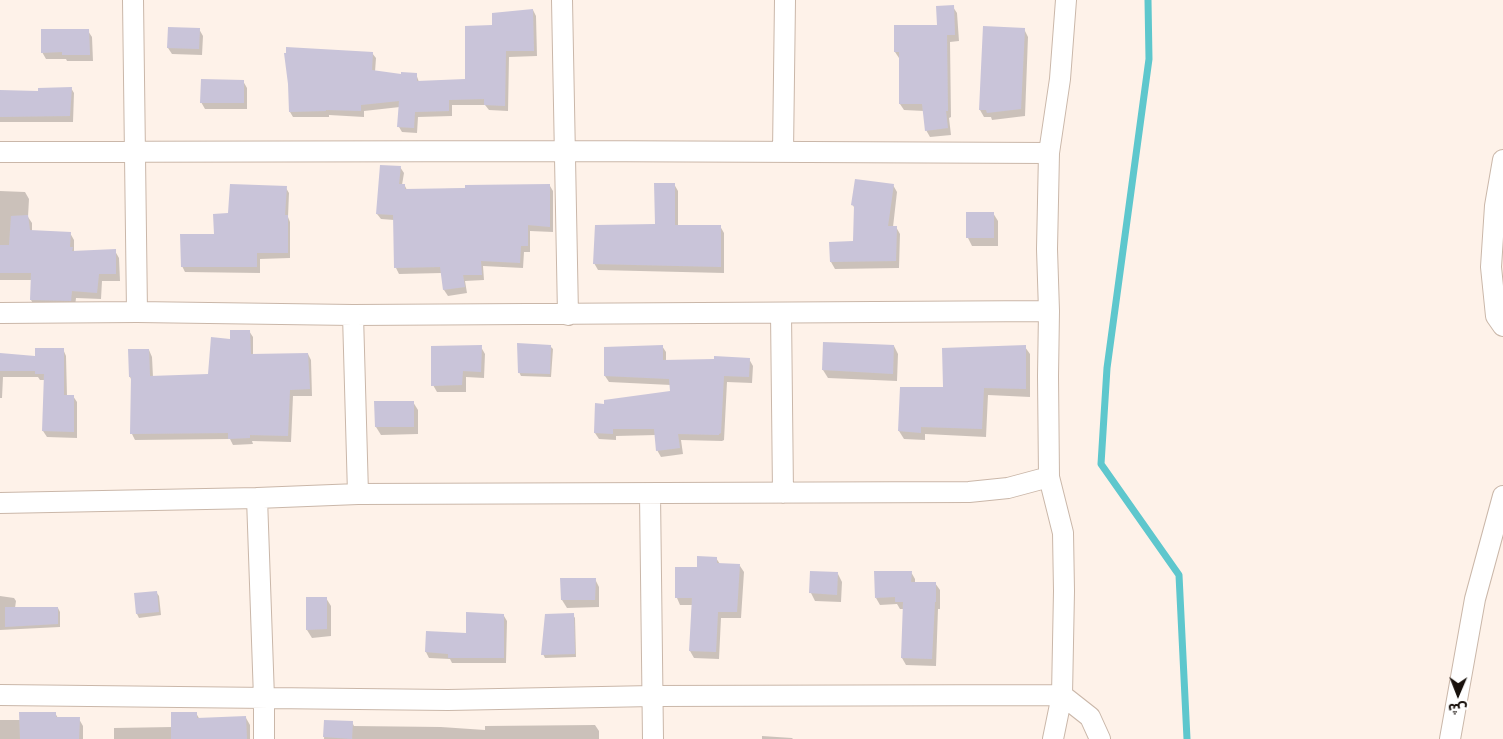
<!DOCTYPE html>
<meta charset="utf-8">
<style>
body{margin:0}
#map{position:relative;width:1503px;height:739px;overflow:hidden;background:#fef2e9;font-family:"DM Sans","Noto Sans Arabic",sans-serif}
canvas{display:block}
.north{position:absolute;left:1433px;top:669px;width:50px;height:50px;-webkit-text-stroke:4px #fff;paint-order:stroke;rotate:181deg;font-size:14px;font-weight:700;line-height:20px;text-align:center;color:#18110c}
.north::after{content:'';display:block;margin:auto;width:18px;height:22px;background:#18110c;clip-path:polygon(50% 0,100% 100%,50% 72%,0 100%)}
</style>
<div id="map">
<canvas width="1503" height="739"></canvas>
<div class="north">ش</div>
</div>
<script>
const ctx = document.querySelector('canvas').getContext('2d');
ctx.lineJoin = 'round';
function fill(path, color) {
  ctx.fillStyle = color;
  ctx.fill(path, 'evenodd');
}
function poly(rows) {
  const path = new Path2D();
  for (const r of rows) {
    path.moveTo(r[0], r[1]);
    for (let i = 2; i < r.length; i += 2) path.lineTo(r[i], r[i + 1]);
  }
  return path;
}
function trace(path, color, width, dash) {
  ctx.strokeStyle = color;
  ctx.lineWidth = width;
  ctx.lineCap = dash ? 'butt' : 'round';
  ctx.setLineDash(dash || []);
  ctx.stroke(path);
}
fill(poly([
 [953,7,957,13,959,41,950,42,951,117,949,118,951,135,930,137,926,130,924,111,904,110,900,104,899,58,895,52,938,26],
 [533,10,536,16,537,56,509,57,508,111,489,110,485,105,452,105,452,116,418,117,417,133,402,132,399,127,400,107,364,111,364,117,329,115,329,117,293,117,290,112,372,53,376,58,375,72,402,75,416,74,419,82,467,80,494,26],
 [199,29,203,36,202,55,172,54,168,48],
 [1024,29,1028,37,1025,116,992,120,991,117,984,117,980,110],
 [88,31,92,37,93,61,67,61,66,59,46,59,42,52],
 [243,81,247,88,247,109,205,109,201,102],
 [71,88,74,93,73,122,0,122,0,91,39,92],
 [400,167,404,173,402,185,405,186,407,190,550,186,553,191,553,232,530,231,530,252,524,252,523,268,483,266,484,280,465,281,467,293,448,296,444,290,442,273,399,274,396,268,394,220,381,219,377,214],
 [674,184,678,191,678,226,720,226,724,233,724,273,598,270,594,263,656,225],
 [893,185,897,192,893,227,896,227,900,234,899,268,835,269,831,262,830,243,854,242,855,210,853,205],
 [286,188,289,193,288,217,290,222,290,258,260,259,260,273,185,272,182,266,216,235,229,214],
 [0,191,25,192,29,199,28,217,32,223,32,231,70,233,74,240,74,252,115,251,119,258,120,281,102,281,101,299,76,298,75,307,35,307,31,300,32,280,0,280],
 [993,213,998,221,998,246,972,246,968,238],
 [249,331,253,337,253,355,308,354,311,360,312,396,293,396,291,442,252,441,253,444,233,445,230,439,135,440,132,434,132,381,130,377,149,350,152,357,153,377,209,375,231,340],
 [824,343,894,346,898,354,897,381,828,378,823,370],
 [550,346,553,349,551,377,521,376,519,372],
 [662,346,666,352,666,362,749,359,753,366,752,383,727,382,724,440,722,441,681,440,683,454,661,457,657,450,656,435,616,436,616,440,599,439,595,433,605,405,671,392,671,385,609,382,605,376],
 [481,347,485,354,484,378,466,377,466,392,437,392,433,385],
 [1025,347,1030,354,1030,397,988,395,986,437,925,434,925,440,904,439,899,431,901,388,944,388],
 [63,349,66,356,67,396,73,396,77,402,77,438,47,437,43,431,45,380,40,380,38,377,3,377,2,398,0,398,0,355,36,357],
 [413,402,418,410,418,434,381,435,376,427],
 [716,558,720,564,740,566,744,572,741,618,721,618,719,659,694,658,690,651,692,605,680,605,677,598,698,569],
 [911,572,915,579,915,583,935,583,940,590,940,609,938,609,936,666,906,665,902,658,904,609,900,609,897,604,880,605,876,598],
 [838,574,842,582,841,602,815,601,811,593],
 [595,579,599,587,599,607,567,608,562,600],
 [156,592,159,596,161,615,139,618,137,614,135,594],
 [0,596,14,598,16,601,15,608,58,608,60,612,60,627,0,630],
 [326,598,331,606,331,636,312,638,307,630],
 [573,615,575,618,576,657,545,658,543,654],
 [504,616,507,621,506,663,452,663,450,659,429,658,426,652,467,635],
 [55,713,58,718,79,719,83,726,83,739,0,739,0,720,21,720],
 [196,713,200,720,246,718,250,725,250,739,114,739,114,728,172,727],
 [325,721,352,722,354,726,441,727,485,730,485,726,595,725,599,731,599,739,324,739],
 [762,736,792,738,793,739,762,739]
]), '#0003');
trace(poly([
 [1148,0,1149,59,1107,368,1101,464,1179,575,1187,739]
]), '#5ec7cd', 7);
fill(poly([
 [954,5,955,35,947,35,948,111,946,111,948,128,925,131,922,104,899,104,899,52,894,52,894,25,937,25,936,6],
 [533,9,534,51,506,51,505,106,484,105,484,99,449,100,449,111,415,112,414,128,397,127,399,101,361,105,361,111,326,110,326,111,289,112,288,84,284,53,286,53,286,47,373,52,372,70,401,74,401,72,417,73,417,81,465,79,465,26,492,25,492,13],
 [983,26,1025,28,1021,109,987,113,986,110,979,110],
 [168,27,200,28,199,49,167,48],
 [41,29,89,29,90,55,62,55,62,52,41,53],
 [201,79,244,80,244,103,200,103],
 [72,87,70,116,0,117,0,90,38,91,38,88],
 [380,165,401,166,399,184,405,184,405,189,465,188,465,185,550,184,550,227,528,225,528,246,521,246,520,263,481,261,482,275,463,275,465,287,443,290,440,267,394,268,393,215,376,214],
 [855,179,894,184,888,226,897,226,896,261,830,262,829,242,853,241,854,206,851,205],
 [654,183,675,183,675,225,721,225,721,267,593,264,595,225,655,224],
 [230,184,287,186,285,215,288,215,288,253,257,253,257,267,181,267,180,234,214,234,213,214,228,213],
 [966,212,994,212,994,238,966,238],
 [28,215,30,230,71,232,70,247,73,247,72,251,116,249,116,274,99,274,97,293,72,291,71,301,30,300,31,273,0,273,0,245,9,245,11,216],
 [230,330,250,330,251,354,308,353,310,389,290,390,288,436,250,435,250,438,228,439,228,433,130,434,131,377,129,377,128,349,149,349,150,376,208,374,211,337,230,339],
 [823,342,894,345,893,374,822,370],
 [517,343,551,345,550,374,518,373],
 [482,345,481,372,463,371,462,385,431,386,431,346],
 [663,345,663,360,714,359,714,356,750,358,749,377,724,376,721,433,719,434,719,435,678,434,680,448,656,451,654,429,613,429,613,434,594,433,595,403,604,404,604,400,670,391,669,379,604,376,604,347],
 [1026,345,1026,389,984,388,982,429,921,427,921,433,898,431,900,387,943,387,942,348],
 [35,348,64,348,64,395,74,395,74,432,42,431,44,374,35,374,35,371,0,371,0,353,35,356],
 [374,401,414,401,414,427,375,427],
 [697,556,717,557,717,563,740,564,737,612,718,612,716,652,689,651,692,598,675,598,675,567,697,567],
 [810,571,838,572,837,595,809,593],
 [874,571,912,571,911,582,936,582,936,602,935,602,932,659,901,658,903,602,895,602,895,597,875,598],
 [560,578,596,578,595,600,561,600],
 [157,591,159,612,136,614,134,593],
 [306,597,327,597,327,629,306,630],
 [5,607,58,607,58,624,5,627],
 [466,612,504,614,504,658,448,658,448,654,425,652,426,631,466,633],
 [574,613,575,654,541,655,545,614],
 [19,712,56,712,56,717,80,717,79,739,20,739],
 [171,712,197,712,197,718,246,716,247,739,171,739],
 [324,720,353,721,352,739,323,737]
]), '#c9c4d9');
const minor = poly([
 [133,0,137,312],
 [562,0,568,315],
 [0,152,566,151,1049,153],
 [783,152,785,0],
 [1503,160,1495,206,1491,267,1496,316,1503,326],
 [0,313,137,312,353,315,1049,311],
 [781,313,783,493],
 [353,315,358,494],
 [650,494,653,739],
 [257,498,264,698,264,739],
 [0,503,257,498,358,494,969,492,1008,488,1049,477],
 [0,695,448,700,653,696,1062,695,1090,717,1100,739],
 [1053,739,1062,695,1064,591,1063,533,1049,477,1048,376,1049,311,1047,249,1049,153,1060,79,1066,0],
 [1450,739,1475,599,1503,496]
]);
trace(minor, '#cab7a9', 22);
trace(minor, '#fff', 20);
</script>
